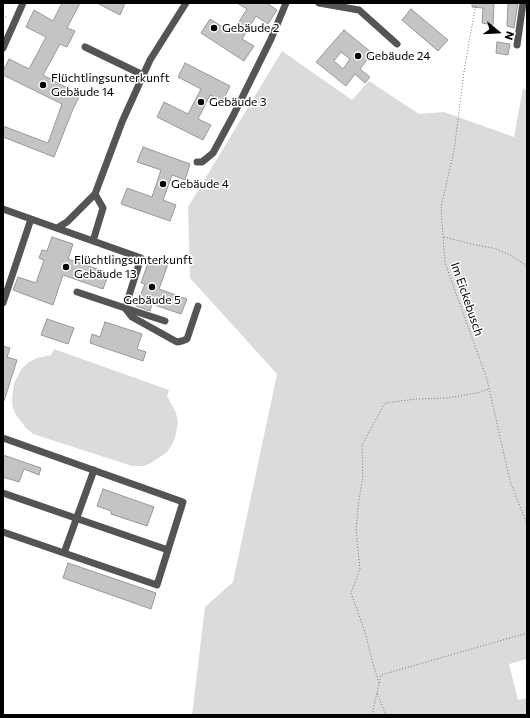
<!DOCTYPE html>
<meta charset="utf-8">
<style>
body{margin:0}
#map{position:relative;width:530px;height:718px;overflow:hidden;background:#fff;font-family:Commissioner,sans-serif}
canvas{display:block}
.frame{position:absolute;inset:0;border:4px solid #000;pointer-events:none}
.north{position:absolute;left:478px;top:12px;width:40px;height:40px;-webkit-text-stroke:3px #fff;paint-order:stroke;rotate:108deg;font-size:11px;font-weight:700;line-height:16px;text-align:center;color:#000}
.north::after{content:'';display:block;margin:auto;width:14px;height:18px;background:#000;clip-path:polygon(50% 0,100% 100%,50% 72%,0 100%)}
</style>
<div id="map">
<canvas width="530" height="718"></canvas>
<div class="frame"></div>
<div class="north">N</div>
</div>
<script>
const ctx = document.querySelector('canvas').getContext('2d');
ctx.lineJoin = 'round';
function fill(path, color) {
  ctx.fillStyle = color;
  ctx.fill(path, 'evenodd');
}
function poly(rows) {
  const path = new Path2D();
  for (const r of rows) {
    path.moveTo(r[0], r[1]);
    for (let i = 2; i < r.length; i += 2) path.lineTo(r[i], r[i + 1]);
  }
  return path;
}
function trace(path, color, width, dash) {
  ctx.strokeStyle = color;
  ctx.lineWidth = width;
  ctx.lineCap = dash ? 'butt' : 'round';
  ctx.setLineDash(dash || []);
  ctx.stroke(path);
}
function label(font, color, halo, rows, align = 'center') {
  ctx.font = font + ' Commissioner,sans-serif';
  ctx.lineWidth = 3;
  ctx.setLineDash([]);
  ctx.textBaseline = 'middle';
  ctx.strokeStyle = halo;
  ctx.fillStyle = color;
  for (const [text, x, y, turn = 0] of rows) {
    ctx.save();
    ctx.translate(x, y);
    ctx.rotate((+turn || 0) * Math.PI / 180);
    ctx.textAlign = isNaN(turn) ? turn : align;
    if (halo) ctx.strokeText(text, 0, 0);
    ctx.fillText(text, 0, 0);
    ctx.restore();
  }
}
fill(poly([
 [282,51,352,100,369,81,419,114,444,112,514,137,523,88,527,91,527,659,509,664,518,700,527,698,527,715,192,715,205,607,233,582,277,374,190,278,188,207],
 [54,349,169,390,167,396,176,413,178,422,175,438,172,445,167,452,151,463,144,466,132,466,33,434,26,428,16,415,13,408,12,400,14,383,22,368,29,362,37,358,51,355]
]), '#dbdbdb');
const building = poly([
 [62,3,80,3,67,28,75,31,67,47,60,44,43,75,80,95,73,109,54,157,3,137,3,126,48,143,62,104,3,75,3,71,9,59,29,69,46,37,26,27,34,10,53,21,62,3],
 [97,3,125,3,120,15,97,3],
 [237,3,267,3,277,10,268,24,256,16,242,39,254,46,244,61,201,33,210,19,232,33,247,9,237,3],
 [472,3,494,3,493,25,482,23,483,8,472,7,472,3],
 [508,3,518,3,514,28,507,26,508,3],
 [411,9,448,40,438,51,402,20,411,9],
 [344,30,372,53,360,69,370,77,365,83,355,74,346,86,316,62,344,30],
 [341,52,350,59,343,69,334,61,341,52],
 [497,42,510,44,508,55,496,53,497,42],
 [185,63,230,86,223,101,210,95,198,119,211,125,203,140,157,117,164,102,188,114,201,89,178,77,185,63],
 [143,147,190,164,185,180,172,175,163,200,176,205,170,221,121,204,127,188,152,197,161,170,137,162,143,147],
 [52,237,73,244,68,259,109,273,103,289,63,275,53,305,13,290,18,277,36,283,44,260,39,258,42,250,47,251,52,237],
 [150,257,168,264,159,289,187,299,181,314,152,304,150,311,136,306,145,284,141,283,150,257],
 [47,319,74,328,68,344,41,335,47,319],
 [105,322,142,334,137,349,146,352,143,361,90,343,92,334,100,337,105,322],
 [3,346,10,348,7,357,17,360,4,401,3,401,3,346],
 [3,455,41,468,39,475,24,469,19,482,3,477,3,455],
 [103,489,154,507,147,526,111,514,111,511,97,506,103,489],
 [68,563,156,593,151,609,63,578,68,563]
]);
fill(building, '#c4c4c4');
trace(building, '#989898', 1);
trace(poly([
 [476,3,464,72,454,151,441,207,443,237,445,263,487,379,510,481,527,524],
 [3,15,8,18],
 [444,237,475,245,493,248,510,255,527,266],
 [379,683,373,664,365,632,351,593,360,569,356,529,359,499,363,476,362,445,385,403,417,399,447,398,477,393,489,389],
 [377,693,386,715],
 [372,715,381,675,527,633]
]), '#767676', 1, [1, 2]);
trace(poly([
 [319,3,359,10,397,44],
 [517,45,523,3],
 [85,47,143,75],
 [3,48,23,3],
 [197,162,202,162,213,153,234,114,271,39,286,3],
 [3,209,31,219,3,303],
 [31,219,141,258,125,308,77,292],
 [57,228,67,222,95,194],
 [93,241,103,208,95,194,122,122,150,60,186,3],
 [125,308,132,317,177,342,182,341,187,339,198,306],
 [125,308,165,321],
 [3,438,183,502,157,585,3,532],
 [3,493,168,550],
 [64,553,94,470]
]), '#545454', 7);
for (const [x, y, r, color] of [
 [214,28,4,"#000"],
 [358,56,4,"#000"],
 [43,85,4,"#000"],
 [201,102,4,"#000"],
 [163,184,4,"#000"],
 [66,267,4,"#000"],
 [152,287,4,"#000"]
]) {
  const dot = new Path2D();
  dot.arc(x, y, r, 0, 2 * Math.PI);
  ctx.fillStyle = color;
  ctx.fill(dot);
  trace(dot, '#fff', 1.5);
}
label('12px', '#000', '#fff', [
 ["Gebäude 2",222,28],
 ["Gebäude 24",366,56],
 ["Flüchtlingsunterkunft",51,78],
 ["Gebäude 14",51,92],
 ["Gebäude 3",209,102],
 ["Gebäude 4",171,184],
 ["Flüchtlingsunterkunft",74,260],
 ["Gebäude 13",74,274],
 ["Gebäude 5",152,300,"center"]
], 'left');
label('12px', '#000', '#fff', [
 ["Im Eickebusch",467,299,71]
]);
</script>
